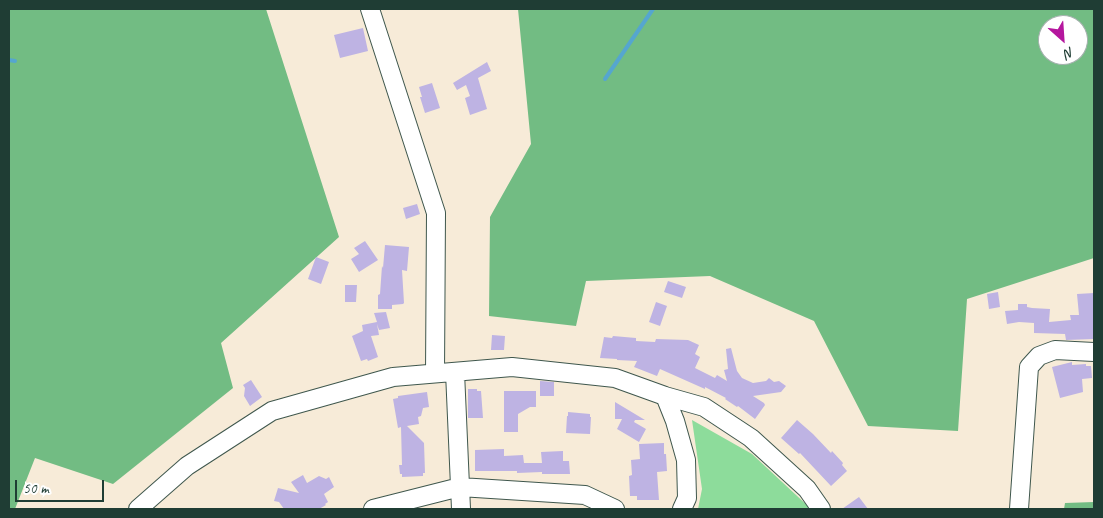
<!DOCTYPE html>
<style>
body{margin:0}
#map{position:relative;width:1103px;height:518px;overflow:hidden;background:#f7ebd8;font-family:Caveat,sans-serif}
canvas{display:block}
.frame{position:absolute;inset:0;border:10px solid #1f3d34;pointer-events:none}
.north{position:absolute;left:1038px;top:15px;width:50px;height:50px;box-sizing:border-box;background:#fff;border:1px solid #a5b1ae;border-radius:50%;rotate:154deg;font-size:14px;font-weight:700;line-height:20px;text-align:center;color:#1f3d34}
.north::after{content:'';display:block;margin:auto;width:18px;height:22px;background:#b5179e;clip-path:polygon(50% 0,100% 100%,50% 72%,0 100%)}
.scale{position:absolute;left:15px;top:480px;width:89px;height:22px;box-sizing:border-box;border:2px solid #1f3d34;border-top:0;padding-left:6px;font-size:15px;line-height:18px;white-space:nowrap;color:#1f3d34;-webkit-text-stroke:4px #fff;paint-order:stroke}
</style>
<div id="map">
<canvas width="1103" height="518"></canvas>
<div class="frame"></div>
<div class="north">N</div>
<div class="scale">50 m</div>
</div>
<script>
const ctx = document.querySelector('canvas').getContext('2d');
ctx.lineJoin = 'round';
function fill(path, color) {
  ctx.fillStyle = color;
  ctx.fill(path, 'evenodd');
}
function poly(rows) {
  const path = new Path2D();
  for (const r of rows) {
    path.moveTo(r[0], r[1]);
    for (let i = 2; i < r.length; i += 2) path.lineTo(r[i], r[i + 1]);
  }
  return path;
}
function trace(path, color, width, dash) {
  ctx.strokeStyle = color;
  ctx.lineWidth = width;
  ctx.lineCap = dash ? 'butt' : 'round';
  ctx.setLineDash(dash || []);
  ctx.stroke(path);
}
fill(poly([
 [692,420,752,454,810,508,776,509,698,509,702,489]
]), '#8ddc9b');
fill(poly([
 [9,9,266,9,339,237,221,343,233,388,113,484,35,458,15,509,9,509],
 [518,9,1094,9,1094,258,967,299,958,431,868,426,814,321,710,276,586,281,576,326,489,316,490,217,531,144],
 [1048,25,1078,25,1078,55,1048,55],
 [1094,502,1094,509,1064,509,1065,503]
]), '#72bc83');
trace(poly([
 [9,60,15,61],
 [605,79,653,9]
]), '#55a6cf', 4);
fill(poly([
 [363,28,368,51,340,58,334,35],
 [487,62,491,71,478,78,487,109,470,115,465,98,470,96,466,85,457,90,453,83],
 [432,83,440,108,425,113,420,97,422,97,419,87],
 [417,204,420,214,406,219,403,208],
 [365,241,378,260,359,272,351,259,359,254,354,248],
 [385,245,409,247,407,271,402,270,404,303,403,304,392,305,392,309,378,309,378,295,380,294,382,266,383,268],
 [316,257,329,262,321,284,308,279],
 [668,281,686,287,682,298,664,292],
 [345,285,357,285,356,302,345,302],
 [998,292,1000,307,989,309,987,294],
 [1094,293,1094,339,1066,340,1065,334,1034,333,1034,323,1019,322,1007,324,1005,311,1018,310,1018,304,1027,304,1027,307,1032,308,1050,309,1049,322,1071,320,1070,315,1079,315,1077,294],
 [656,302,667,306,660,326,649,322],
 [386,312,390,328,379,330,377,324,379,335,371,336,378,357,368,361,367,359,361,361,352,336,363,331,362,325,377,322,374,313],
 [492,335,505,336,504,350,491,350],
 [613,336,636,338,636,341,655,342,656,339,688,340,699,345,695,354,700,357,695,368,715,378,717,375,727,381,724,370,728,369,726,349,731,348,737,371,742,378,753,383,766,381,769,378,774,382,779,381,786,386,781,392,753,396,764,403,765,405,755,419,738,406,737,407,725,399,726,398,705,387,705,389,660,369,657,376,634,367,637,361,617,360,617,359,600,358,604,337,612,338],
 [1072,362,1072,365,1086,364,1086,366,1091,366,1092,378,1082,379,1083,392,1060,398,1052,367],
 [251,380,262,397,250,406,244,396,245,388,243,385],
 [540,381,554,382,554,396,540,396],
 [468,389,477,389,477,391,481,391,483,418,468,418],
 [504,391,536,391,536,407,530,407,518,414,518,432,504,432],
 [427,392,429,407,423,408,421,416,418,417,419,424,407,426,424,443,425,473,423,473,423,476,402,477,402,474,400,474,399,465,402,465,401,427,398,428,393,399,398,398,398,396],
 [615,402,645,420,635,420,634,422,646,429,639,442,617,429,622,419,615,419],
 [568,412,590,414,590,417,591,417,590,434,566,433,567,416,568,416],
 [797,420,813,434,831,453,832,451,843,463,842,465,847,471,831,486,800,453,799,454,781,438],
 [664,443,664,454,666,454,667,471,657,472,659,500,637,500,637,496,630,496,629,476,632,475,631,460,640,459,639,444],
 [504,449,504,456,523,455,524,463,542,463,541,452,563,451,563,461,569,461,570,474,542,474,542,472,517,473,517,471,475,471,475,450],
 [303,475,307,483,319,476,326,479,329,477,334,487,324,494,328,502,325,504,326,505,319,509,284,509,279,502,274,501,278,488,299,493,291,482],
 [859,497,868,509,842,509]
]), '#beb3e3');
const minor = poly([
 [370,9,436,213,435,373],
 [455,372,461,509],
 [665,396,675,421,686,460,687,498,682,509],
 [138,509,187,466,272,411,393,377,512,367,615,378,665,396,704,407,751,438,807,489,821,509],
 [373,509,460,487,585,495,615,509],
 [1019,509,1029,367,1039,356,1055,350,1094,352]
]);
trace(minor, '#3f574d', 20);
trace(minor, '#fff', 18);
</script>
